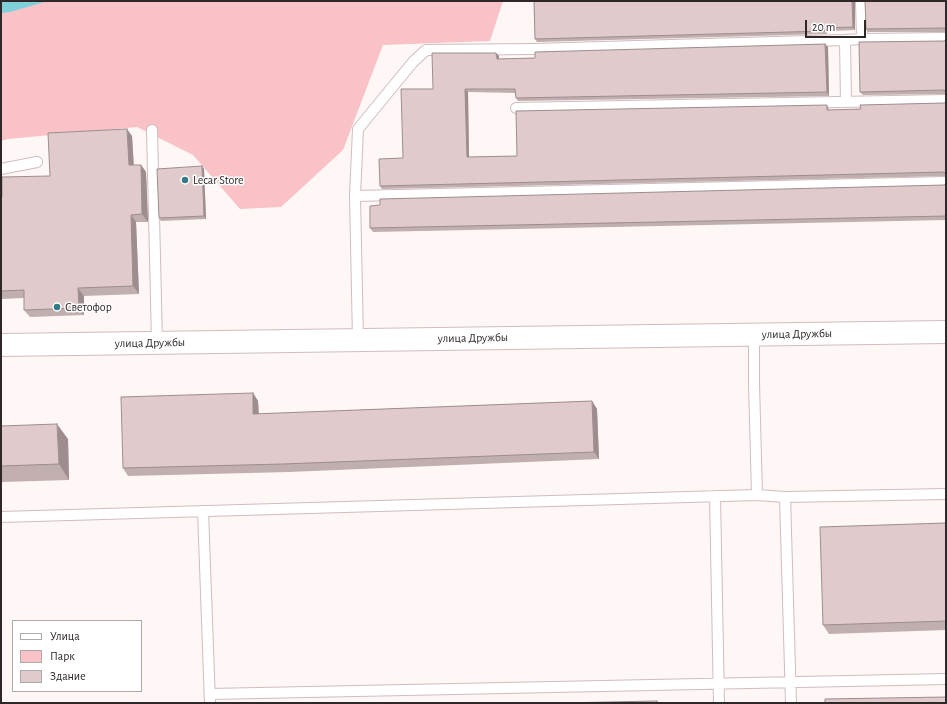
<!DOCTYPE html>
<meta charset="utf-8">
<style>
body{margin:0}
#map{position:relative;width:947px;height:704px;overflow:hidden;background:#fff6f6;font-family:"Alegreya Sans",sans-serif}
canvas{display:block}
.frame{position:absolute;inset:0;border:2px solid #2f2728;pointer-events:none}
.legend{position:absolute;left:12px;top:620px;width:130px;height:72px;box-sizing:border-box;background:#fff;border:1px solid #aca9a9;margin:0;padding:5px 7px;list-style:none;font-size:12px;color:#2f2728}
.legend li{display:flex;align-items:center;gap:8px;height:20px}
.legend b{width:20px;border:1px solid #aca9a9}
.scale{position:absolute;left:805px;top:20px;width:61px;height:18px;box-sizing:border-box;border:2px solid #2f2728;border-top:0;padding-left:5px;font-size:12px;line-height:14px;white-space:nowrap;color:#2f2728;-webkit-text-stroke:3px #fff;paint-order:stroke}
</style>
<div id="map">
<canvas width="947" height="704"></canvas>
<div class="frame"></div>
<ul class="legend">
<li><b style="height:5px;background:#fff"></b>Улица</li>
<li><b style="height:11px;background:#f8c2c6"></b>Парк</li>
<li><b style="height:11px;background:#e0cacc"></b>Здание</li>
</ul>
<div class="scale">20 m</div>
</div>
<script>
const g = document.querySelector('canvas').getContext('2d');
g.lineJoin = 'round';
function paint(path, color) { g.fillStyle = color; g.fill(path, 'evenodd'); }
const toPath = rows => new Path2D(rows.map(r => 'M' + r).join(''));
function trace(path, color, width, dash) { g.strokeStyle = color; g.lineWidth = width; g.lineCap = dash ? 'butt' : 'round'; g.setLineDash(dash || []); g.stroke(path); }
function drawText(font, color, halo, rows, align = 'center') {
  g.font = font + ' "Alegreya Sans",sans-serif'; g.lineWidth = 3; g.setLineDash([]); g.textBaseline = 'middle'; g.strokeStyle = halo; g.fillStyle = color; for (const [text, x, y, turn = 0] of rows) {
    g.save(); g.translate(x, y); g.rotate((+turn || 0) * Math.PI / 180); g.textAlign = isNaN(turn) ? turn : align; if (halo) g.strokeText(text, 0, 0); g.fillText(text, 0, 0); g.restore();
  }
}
paint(toPath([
 [1,1,503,1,490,41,383,45,343,150,281,207,240,209,193,155,137,127,8,139,1,141]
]), '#f8c2c6');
paint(toPath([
 [1,1,48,1,10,12,1,13]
]), '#80d0da');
const lane = toPath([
 [862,39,946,38],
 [846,102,845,40,862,39,861,1],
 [516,108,946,100],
 [152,130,157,342],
 [1,169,37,162],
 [355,196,358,129,413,62,426,50,533,49,845,40],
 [358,340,355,196,946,182],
 [757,495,785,497,791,703],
 [715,496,719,703],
 [785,497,946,494],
 [203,511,210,703],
 [1,517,757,495,754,383,754,334],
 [210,694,946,679]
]);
const secondary = toPath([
 [1,345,946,332]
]);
trace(lane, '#d1bcbe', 12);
trace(secondary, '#d1bcbe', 24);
trace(lane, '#fff', 10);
trace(secondary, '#fff', 22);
paint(toPath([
 [534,1,855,1,855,30,827,31,827,34,537,42,535,39],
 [946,1,946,32,868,32,866,29],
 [946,40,946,94,863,95,860,92],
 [825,44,828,47,829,96,518,101,516,98,515,93,468,92,469,157,517,156,827,105,829,109,829,110,861,109,944,103,946,102,946,176,382,189,380,186,403,158,433,89,496,53,499,56,499,59,535,58],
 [132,136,134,165,141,165,146,172,148,222,136,222,139,294,84,296,84,315,30,317,24,310,24,298,1,299,1,197,50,176],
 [202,166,204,169,206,219,161,221,159,218],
 [946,184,946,220,373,232,370,228,944,185],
 [253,393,258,401,259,414,592,401,597,409,599,459,289,472,128,476,123,468],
 [1,426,68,439,69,480,1,482],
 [946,523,946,630,829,634,823,625]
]), '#c1aeaf');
paint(toPath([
 [852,1,855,1,855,30,853,27],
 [825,28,827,31,827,34,825,31],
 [825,44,828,47,829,96,827,92],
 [496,53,499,56,499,62,497,59],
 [465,89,468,92,469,160,467,157],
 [127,129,132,136,134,173,129,165],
 [141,165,146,172,148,222,142,214],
 [202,166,204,169,206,219,204,216],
 [131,215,136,222,139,294,133,286],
 [78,288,84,296,84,315,79,308],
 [253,393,258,401,259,422,253,414],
 [592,401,597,409,599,459,594,452],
 [57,424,68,439,69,480,59,464]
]), '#9d8d8f');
const building = toPath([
 [534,1,852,1,853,27,825,28,825,31,535,39,534,1],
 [865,1,946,1,946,29,944,28,866,29,865,1],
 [946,40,946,92,944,90,860,92,859,42,944,41,946,40],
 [825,44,827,92,516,98,515,89,465,89,467,157,517,156,516,111,827,105,827,110,861,109,860,105,944,103,946,102,946,174,944,172,380,186,379,159,403,158,401,89,433,89,432,53,496,53,497,59,535,58,535,52,825,44],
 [127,129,129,165,141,165,142,214,131,215,133,286,78,288,79,308,24,310,24,290,1,291,1,197,2,197,2,177,50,176,48,133,127,129],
 [202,166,204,216,159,218,157,169,202,166],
 [946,184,946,216,370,228,370,206,380,205,380,199,944,185,946,184],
 [253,393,253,414,592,401,594,452,283,464,123,468,121,397,253,393],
 [57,424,59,464,1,466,1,426,57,424],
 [946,523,946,621,823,625,820,527,946,523],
 [946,697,946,703,825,703,825,699,946,697],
 [657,701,657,703,560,703,657,701]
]);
paint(building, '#e0cacc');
trace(building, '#9d8d8f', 1);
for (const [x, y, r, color] of [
 [185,180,4,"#337b84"],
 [57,307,4,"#337b84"]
]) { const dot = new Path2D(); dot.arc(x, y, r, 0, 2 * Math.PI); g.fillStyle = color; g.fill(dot); trace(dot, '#fff', 1.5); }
drawText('12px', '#2f2728', '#fff', [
 ["Lecar Store",193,180],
 ["Светофор",65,307]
], 'left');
drawText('12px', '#2f2728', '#fff', [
 ["улица Дружбы",797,334,-1],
 ["улица Дружбы",473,338,-1],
 ["улица Дружбы",150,343,-1]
]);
</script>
